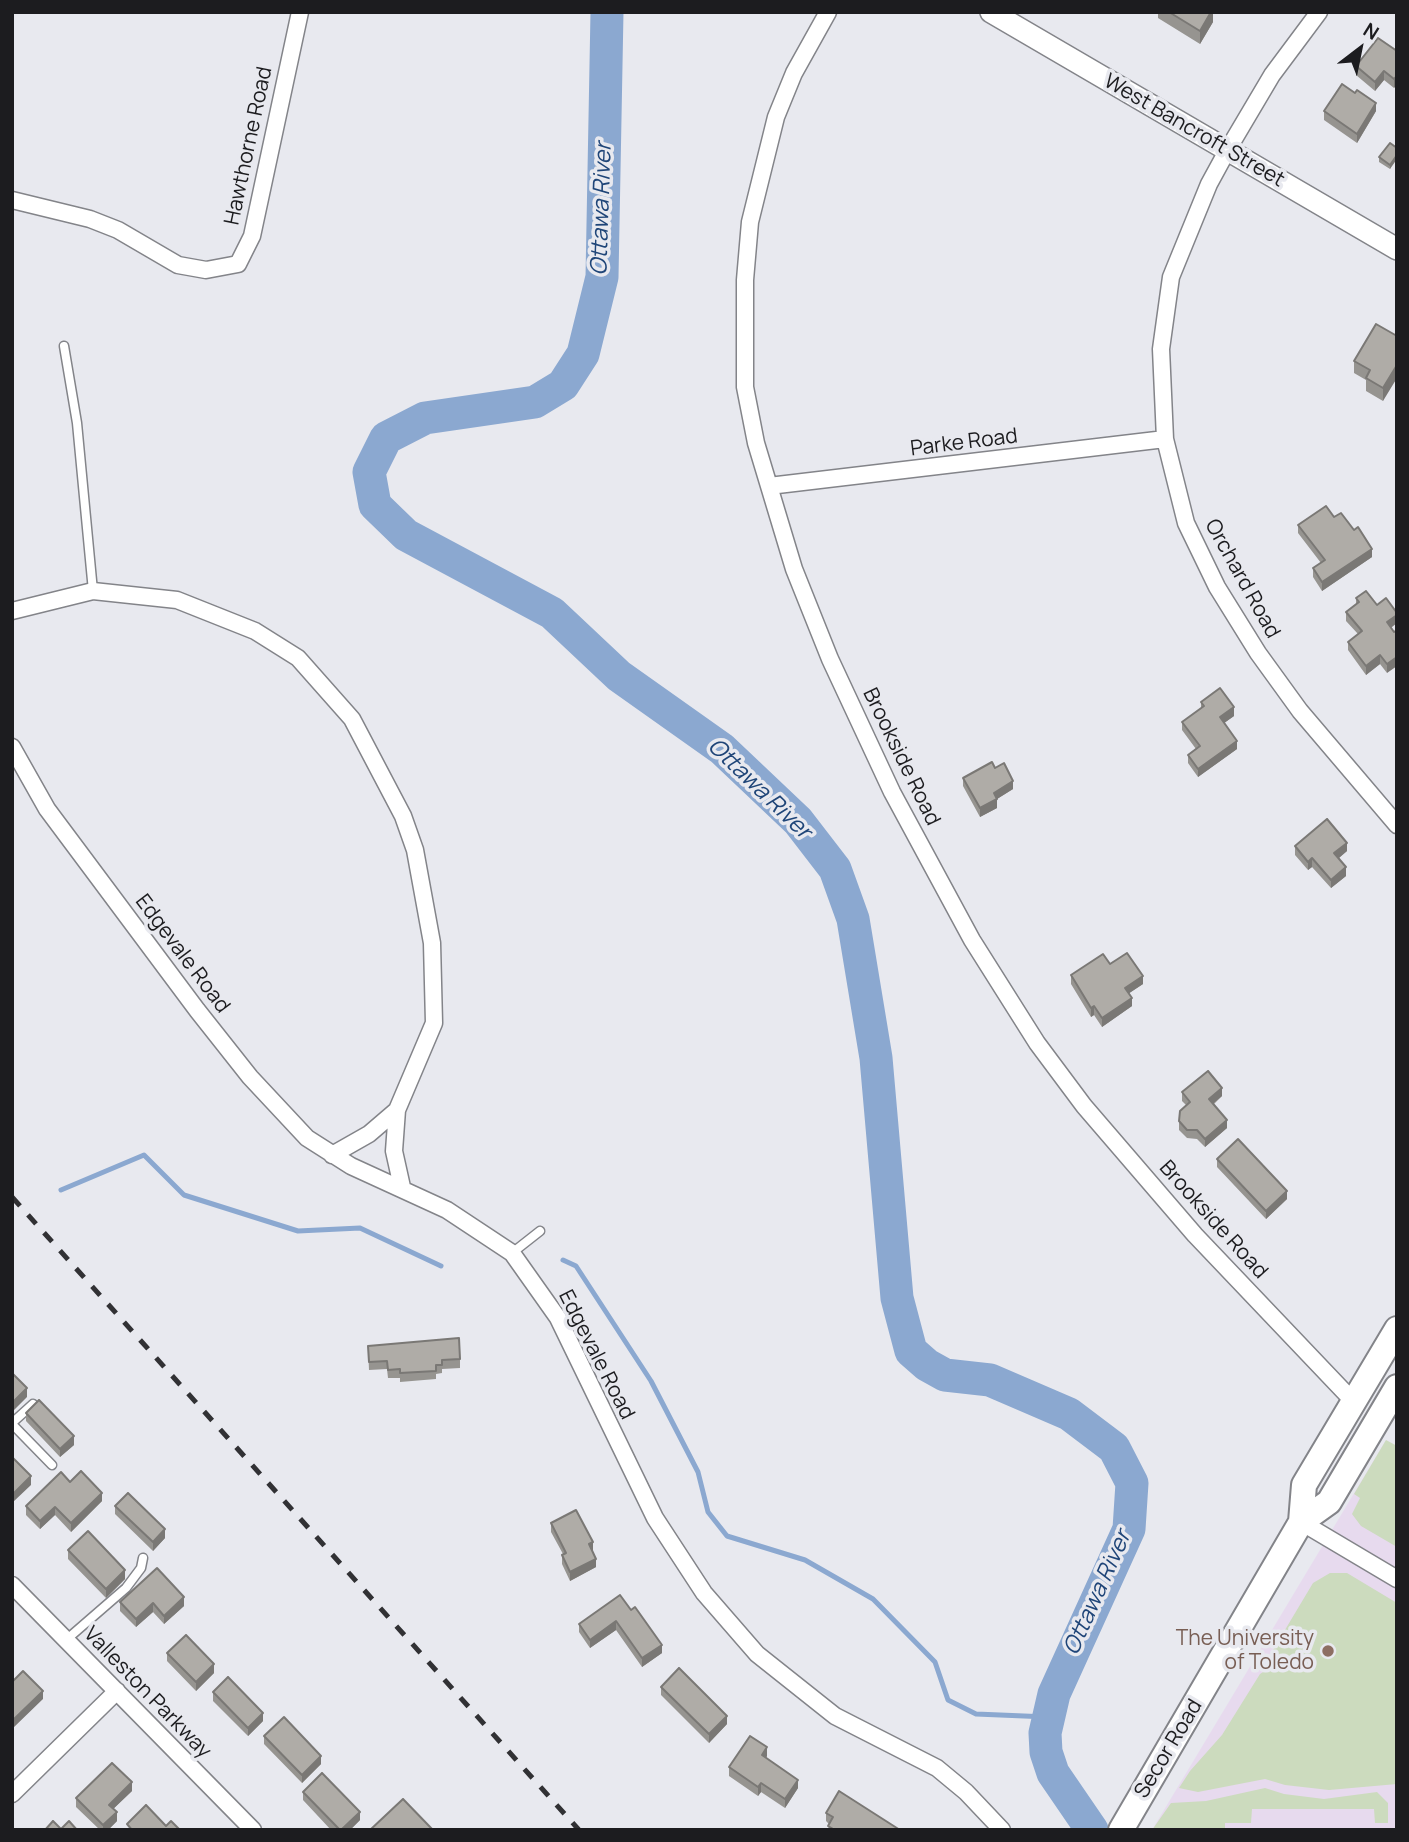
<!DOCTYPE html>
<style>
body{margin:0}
#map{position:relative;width:1409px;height:1842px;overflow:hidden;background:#e8e9ef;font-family:Manrope,sans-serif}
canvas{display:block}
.frame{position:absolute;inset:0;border:14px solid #1c1c1f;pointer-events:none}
.north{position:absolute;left:1325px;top:14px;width:70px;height:70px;-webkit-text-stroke:5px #e8e9ef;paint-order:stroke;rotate:32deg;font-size:19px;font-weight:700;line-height:28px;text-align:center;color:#1c1c1f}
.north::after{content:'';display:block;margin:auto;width:24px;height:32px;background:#1c1c1f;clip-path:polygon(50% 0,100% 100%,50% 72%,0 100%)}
</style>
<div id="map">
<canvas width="1409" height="1842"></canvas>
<div class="frame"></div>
<div class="north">N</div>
</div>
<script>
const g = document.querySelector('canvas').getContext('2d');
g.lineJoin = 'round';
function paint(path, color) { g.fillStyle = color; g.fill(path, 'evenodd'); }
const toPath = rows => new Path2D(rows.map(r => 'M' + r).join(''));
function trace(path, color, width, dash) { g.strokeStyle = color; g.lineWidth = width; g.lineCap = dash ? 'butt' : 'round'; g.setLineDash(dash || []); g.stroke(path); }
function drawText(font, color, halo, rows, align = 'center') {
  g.font = font + ' Manrope,sans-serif'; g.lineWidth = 7; g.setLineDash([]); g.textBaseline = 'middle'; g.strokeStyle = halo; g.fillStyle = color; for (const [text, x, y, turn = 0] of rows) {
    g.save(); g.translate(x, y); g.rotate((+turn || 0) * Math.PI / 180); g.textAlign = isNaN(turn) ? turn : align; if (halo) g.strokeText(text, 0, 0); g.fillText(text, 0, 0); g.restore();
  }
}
paint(toPath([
 [1386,1440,1397,1446,1397,1830,1152,1830]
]), '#e7daee');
paint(toPath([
 [1386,1440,1397,1446,1397,1547,1361,1526,1352,1514,1360,1498,1354,1494],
 [1330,1573,1347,1573,1397,1603,1397,1784,1329,1790,1285,1785,1265,1779,1198,1792,1179,1788,1190,1771,1222,1735,1260,1674,1271,1667,1273,1650,1313,1583],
 [1265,1788,1284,1794,1324,1799,1377,1792,1388,1803,1388,1823,1375,1823,1374,1809,1252,1809,1251,1823,1225,1823,1225,1830,1152,1830,1171,1803,1206,1801]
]), '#ccdbbe');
trace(toPath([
 [61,1190,144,1155,184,1195,298,1231,360,1228,441,1266],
 [563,1260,576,1266,651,1381,698,1472,708,1512,727,1536,805,1560,873,1599,935,1662,948,1700,976,1714,1048,1717]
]), '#8ba8d0', 5);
trace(toPath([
 [607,12,602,277,583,354,563,385,535,402,425,418,386,438,369,472,375,505,406,535,552,613,619,676,722,749,798,821,835,869,853,919,876,1058,897,1298,911,1351,927,1365,945,1375,990,1380,1069,1414,1114,1448,1132,1483,1129,1529,1054,1694,1045,1733,1046,1752,1053,1773,1092,1830]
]), '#8ba8d0', 33);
const service = toPath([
 [64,346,77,423,93,591],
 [512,1253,540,1231],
 [12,1423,33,1404],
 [12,1424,52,1465],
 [66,1640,126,1588,141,1568,143,1558]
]);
const minor = toPath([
 [828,12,794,73,776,117,750,222,745,280,745,387,756,443,794,569,830,659,892,792,972,940,1037,1043,1084,1106,1195,1235,1353,1401],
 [1319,12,1272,75,1227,151,1209,184,1171,277,1161,349,1165,439,1186,523,1217,587,1258,653,1300,711,1397,825],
 [12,200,90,219,118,230,178,265,206,270,238,264,252,236,300,12],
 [769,486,1165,439],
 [12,611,93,591,177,600,255,631,298,658,352,719,403,816,415,850,432,943,434,1023,397,1110,394,1151,402,1187],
 [12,747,47,809,197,1010,250,1077,307,1138,351,1166,447,1210,512,1253,558,1318,655,1518,704,1593,757,1654,835,1716,937,1768,966,1792,1002,1830],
 [332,1155,369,1134,397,1110],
 [1301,1522,1397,1579],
 [12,1585,253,1830],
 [12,1794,117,1691]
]);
const secondary = toPath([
 [991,12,1397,249]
]);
const primary = toPath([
 [1301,1522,1304,1485,1397,1329],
 [1121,1830,1301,1522,1329,1502,1397,1387]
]);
trace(service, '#838489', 11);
trace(minor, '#838489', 19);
trace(secondary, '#838489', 24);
trace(primary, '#838489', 28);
trace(service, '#fff', 8);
trace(minor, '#fff', 16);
trace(secondary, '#fff', 21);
trace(primary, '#fff', 24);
trace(toPath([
 [12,1197,579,1830]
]), '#313134', 5, [12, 12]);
paint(toPath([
 [1158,12,1213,12,1213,22,1200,44,1158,18],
 [1397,51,1397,84,1394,88,1384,80,1375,91,1356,75,1356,66],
 [1324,111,1376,111,1357,143,1324,120],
 [1397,148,1390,169,1379,162,1379,157],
 [1397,336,1383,401,1366,391,1366,380,1354,373,1354,361],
 [1334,517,1372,557,1322,591,1313,577,1313,568,1321,563,1298,533,1298,525],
 [1356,598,1391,628,1387,673,1380,664,1366,675,1348,650,1348,642,1358,634,1346,621,1346,612,1356,605],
 [1201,702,1234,716,1224,723,1237,749,1198,777,1188,763,1188,755,1196,749,1182,730,1182,722,1201,708],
 [995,768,1013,789,997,799,997,808,980,817,963,786,963,778],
 [1295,846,1347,851,1339,858,1346,876,1331,888,1312,867,1308,870,1295,855],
 [1110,964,1143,984,1129,993,1132,1006,1102,1027,1094,1015,1091,1017,1071,984,1071,975],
 [1182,1092,1222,1096,1214,1104,1227,1128,1205,1147,1197,1139,1187,1138,1179,1130,1179,1121,1186,1105,1182,1101],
 [1217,1159,1287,1199,1266,1219,1217,1167],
 [368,1346,460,1359,460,1368,442,1369,442,1373,436,1374,436,1379,400,1382,400,1378,388,1378,387,1369,369,1370],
 [26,1413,74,1445,60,1457,26,1421],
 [70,1482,102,1501,71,1532,55,1515,40,1529,26,1515,26,1506],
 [115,1506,165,1538,153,1551,115,1514],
 [551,1523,593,1551,592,1551,596,1567,570,1581,562,1564,562,1555,563,1554,551,1532],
 [68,1550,125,1579,106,1598,68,1559],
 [620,1595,662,1653,642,1667,616,1630,590,1648,579,1632,579,1624],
 [120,1602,184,1606,164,1624,153,1612,136,1627,120,1611],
 [167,1653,214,1673,196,1691,167,1661],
 [661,1687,727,1724,709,1743,661,1695],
 [213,1692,263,1721,248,1736,213,1701],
 [264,1736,321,1764,302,1783,264,1744],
 [767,1756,766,1758,798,1788,785,1808,761,1792,758,1796,729,1776,729,1767],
 [132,1791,113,1809,117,1821,108,1830,100,1830,76,1807,76,1798],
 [303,1792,360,1820,350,1830,331,1830,303,1800],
 [826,1813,900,1830,828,1830,829,1824,826,1821]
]), '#969490');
paint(toPath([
 [1211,12,1213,12,1213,22,1200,44,1200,31],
 [1384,71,1384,80,1375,91,1375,82],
 [1397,76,1397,84,1394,88,1394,79],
 [1376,103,1376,111,1357,143,1357,134],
 [1397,155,1397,159,1390,169,1390,165],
 [1397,365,1397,378,1383,401,1383,388],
 [1372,549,1372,557,1322,591,1322,582],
 [1397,615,1397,623,1387,631,1387,622],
 [1380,655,1380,664,1366,675,1366,666],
 [1397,657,1397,666,1387,673,1387,664],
 [1234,707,1234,716,1220,726,1220,717],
 [1237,741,1237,749,1198,777,1198,769],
 [1013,781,1013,789,997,799,997,808,980,817,980,808,994,793],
 [1347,843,1347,851,1334,862,1334,853],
 [1312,858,1312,867,1308,870,1308,862],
 [1346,867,1346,876,1331,888,1331,880],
 [1143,976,1143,984,1125,996,1125,988],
 [1132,998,1132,1006,1102,1027,1102,1018],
 [1094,1006,1094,1015,1091,1017,1091,1008],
 [1222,1088,1222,1096,1209,1107,1209,1099],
 [1227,1120,1227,1128,1205,1147,1205,1139],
 [1287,1191,1287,1199,1266,1219,1266,1211],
 [27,1388,27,1397,14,1410,14,1401],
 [74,1436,74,1445,60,1457,60,1449],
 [31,1476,31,1485,12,1503,12,1495],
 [102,1493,102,1501,71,1532,71,1523],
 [55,1507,55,1515,40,1529,40,1521],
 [165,1529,165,1538,153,1551,153,1542],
 [593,1542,593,1551,589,1553,589,1544],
 [596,1559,596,1567,570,1581,570,1572],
 [125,1570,125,1579,106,1598,106,1589],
 [184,1597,184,1606,164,1624,164,1616],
 [153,1603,153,1612,136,1627,136,1619],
 [616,1621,616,1630,590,1648,590,1640],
 [662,1645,662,1653,642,1667,642,1658],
 [214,1664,214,1673,196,1691,196,1682],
 [43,1691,43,1699,12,1729,12,1721],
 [263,1713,263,1721,248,1736,248,1728],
 [727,1716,727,1724,709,1743,709,1734],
 [767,1747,767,1756,762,1764,762,1755],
 [321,1756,321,1764,302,1783,302,1775],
 [798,1780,798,1788,785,1808,785,1799],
 [132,1782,132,1791,109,1813,109,1805],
 [761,1783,761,1792,758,1796,758,1787],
 [117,1812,117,1821,108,1830,103,1830,103,1825],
 [360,1812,360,1820,350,1830,341,1830]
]), '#7a7875');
const building = toPath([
 [1169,12,1211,12,1200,31,1169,12],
 [1378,38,1397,51,1397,76,1394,79,1384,71,1375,82,1356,66,1378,38],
 [1342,84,1355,93,1357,90,1376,103,1357,134,1324,111,1342,84],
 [1390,143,1397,148,1397,155,1390,165,1379,157,1390,143],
 [1376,324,1397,336,1397,365,1383,388,1366,378,1370,370,1354,361,1376,324],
 [1326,506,1334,517,1341,513,1354,530,1358,527,1372,549,1322,582,1313,568,1325,560,1298,525,1326,506],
 [1366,591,1377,605,1386,598,1397,613,1397,615,1387,622,1394,632,1397,630,1397,657,1387,664,1380,655,1366,666,1348,642,1362,631,1346,612,1359,602,1356,598,1366,591],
 [1220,688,1234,707,1220,717,1237,741,1198,769,1188,755,1200,746,1182,722,1204,706,1201,702,1220,688],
 [992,762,995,768,1004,763,1013,781,994,793,997,799,980,808,963,778,992,762],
 [1327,819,1347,843,1334,853,1346,867,1331,880,1312,858,1308,862,1295,846,1327,819],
 [1127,953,1143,976,1125,988,1132,998,1102,1018,1094,1006,1091,1008,1071,975,1103,954,1110,964,1127,953],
 [1208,1071,1222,1088,1209,1099,1227,1120,1205,1139,1197,1130,1187,1130,1179,1121,1180,1111,1190,1102,1182,1092,1208,1071],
 [1238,1139,1287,1191,1266,1211,1217,1159,1238,1139],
 [459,1338,460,1359,442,1360,442,1365,436,1365,436,1371,400,1373,400,1369,388,1370,387,1361,369,1362,368,1346,459,1338],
 [12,1373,27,1388,14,1401,12,1400,12,1373],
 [39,1400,74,1436,60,1449,26,1413,39,1400],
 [12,1457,31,1476,12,1495,12,1457],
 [81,1471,102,1493,71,1523,55,1507,40,1521,26,1506,61,1472,70,1482,81,1471],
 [128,1493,165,1529,153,1542,115,1506,128,1493],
 [576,1510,593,1542,589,1544,596,1559,570,1572,562,1555,566,1553,551,1523,576,1510],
 [88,1531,125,1570,106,1589,68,1550,88,1531],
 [157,1568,184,1597,164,1616,153,1603,136,1619,120,1602,157,1568],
 [620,1595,631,1610,635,1607,662,1645,642,1658,616,1621,590,1640,579,1624,620,1595],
 [186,1635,214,1664,196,1682,167,1653,186,1635],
 [679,1668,727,1716,709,1734,661,1687,679,1668],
 [23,1671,43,1691,12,1721,12,1682,23,1671],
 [228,1677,263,1713,248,1728,213,1692,228,1677],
 [284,1717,321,1756,302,1775,264,1736,284,1717],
 [750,1736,767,1747,762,1755,798,1780,785,1799,761,1783,758,1787,729,1767,750,1736],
 [112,1763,132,1782,109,1805,117,1812,103,1825,76,1798,112,1763],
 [322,1773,360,1812,341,1830,340,1830,303,1792,322,1773],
 [839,1791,900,1830,835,1830,828,1826,833,1817,826,1813,839,1791],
 [403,1799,432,1829,430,1830,370,1830,403,1799],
 [146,1805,166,1826,171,1821,180,1830,132,1830,127,1824,146,1805],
 [53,1821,61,1829,69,1821,77,1830,45,1830,53,1821]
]);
paint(building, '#afaca7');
trace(building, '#7a7875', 2);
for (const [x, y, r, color] of [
 [1328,1651,7,"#8d6e63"]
]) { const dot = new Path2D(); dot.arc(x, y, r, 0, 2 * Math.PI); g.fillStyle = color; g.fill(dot); trace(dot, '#e8e9ef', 2.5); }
drawText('21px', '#1c1c1f', '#e8e9ef', [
 ["West Bancroft Street",1194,131,30],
 ["Hawthorne Road",249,146,-78],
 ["Parke Road",964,443,-7],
 ["Orchard Road",1242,579,61],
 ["Brookside Road",901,757,64],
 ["Edgevale Road",182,954,53],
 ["Brookside Road",1213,1220,48],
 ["Edgevale Road",596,1355,63],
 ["Valleston Parkway",147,1693,46],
 ["Secor Road",1169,1749,-59]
]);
drawText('21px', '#785e54', '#e8e9ef', [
 ["The University",1314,1639],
 ["of Toledo",1314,1663]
], 'right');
drawText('italic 23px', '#1f4578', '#e8e9ef', [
 ["Ottawa River",602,209,-88],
 ["Ottawa River",759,789,44],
 ["Ottawa River",1098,1593,-66]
]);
</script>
